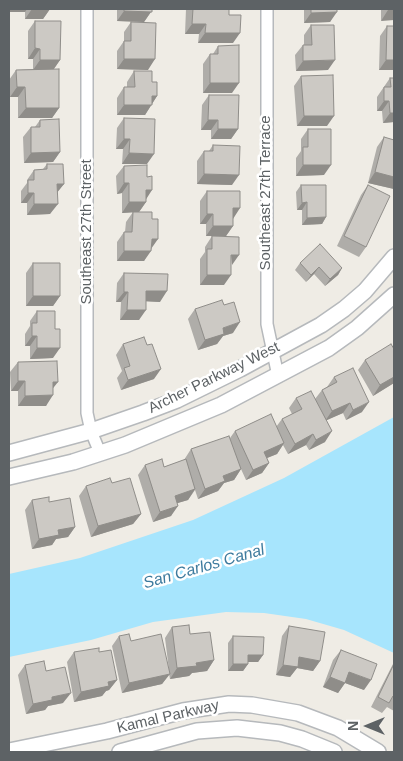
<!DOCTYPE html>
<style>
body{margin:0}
#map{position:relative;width:403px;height:761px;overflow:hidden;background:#efece5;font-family:Helvetica,sans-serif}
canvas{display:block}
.frame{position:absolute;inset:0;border:10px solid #5d6265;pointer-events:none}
.north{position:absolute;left:343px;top:701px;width:50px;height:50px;-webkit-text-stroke:4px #fff;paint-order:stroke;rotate:270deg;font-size:14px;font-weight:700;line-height:20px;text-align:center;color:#5d6265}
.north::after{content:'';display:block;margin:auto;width:18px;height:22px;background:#5d6265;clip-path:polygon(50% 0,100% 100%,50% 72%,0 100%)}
</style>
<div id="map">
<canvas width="403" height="761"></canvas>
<div class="frame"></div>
<div class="north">N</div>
</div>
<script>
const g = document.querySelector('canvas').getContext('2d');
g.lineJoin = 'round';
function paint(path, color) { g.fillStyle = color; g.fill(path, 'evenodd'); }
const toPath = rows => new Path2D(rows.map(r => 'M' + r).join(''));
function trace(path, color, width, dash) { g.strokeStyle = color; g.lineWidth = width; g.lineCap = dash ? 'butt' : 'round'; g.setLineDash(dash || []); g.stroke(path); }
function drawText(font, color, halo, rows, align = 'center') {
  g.font = font + ' Helvetica,sans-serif'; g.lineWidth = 5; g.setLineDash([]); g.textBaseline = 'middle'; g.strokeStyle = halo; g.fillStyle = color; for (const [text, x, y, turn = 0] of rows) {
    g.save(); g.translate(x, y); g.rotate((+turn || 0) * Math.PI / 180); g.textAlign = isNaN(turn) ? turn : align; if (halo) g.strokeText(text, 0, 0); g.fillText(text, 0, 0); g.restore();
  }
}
paint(toPath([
 [394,417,394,653,344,630,306,619,264,613,226,612,153,622,91,640,9,657,9,574,80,558,193,520,284,478]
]), '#a7e5fd');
const minor = toPath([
 [87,9,87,413,91,431,100,453],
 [267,9,267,324,278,376]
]);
const tertiary = toPath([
 [9,453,91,431,143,413,177,400,240,369,321,325,344,309,365,291,394,257],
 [9,477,73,462,125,445,221,405,329,348,357,328,394,295],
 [9,751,107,731,183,711,229,704,252,705,298,713,338,728,378,752],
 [120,752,197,731,237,728,280,733,302,739,334,752]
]);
trace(minor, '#b6b9bc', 14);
trace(tertiary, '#b6b9bc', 18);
trace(minor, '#fff', 11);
trace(tertiary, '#fff', 15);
paint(toPath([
 [9,9,50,9,43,19,25,19,25,12],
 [117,9,153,9,144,22,117,21],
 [186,9,193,9,229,15,233,43,198,43,199,34,185,34],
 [304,9,337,9,330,22,304,23],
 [381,9,394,9,381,21],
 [35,21,60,60,54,69,59,108,52,118,18,118,18,97,10,97,9,80,16,70,33,69,33,59,28,59,28,31],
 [131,22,148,70,117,69,117,51,124,41,124,32],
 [311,25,328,70,296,71,295,55,303,45,304,45,304,35],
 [387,26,394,26,394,70,379,70,380,36],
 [218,46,232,93,203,93,203,64,210,54,213,54],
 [134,71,152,82,157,96,145,115,117,115,117,98,124,87,127,87,127,82],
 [301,76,327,126,297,126,294,86],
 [390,78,394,78,394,122,383,123,382,111,377,111,377,97],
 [209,95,238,129,231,139,211,139,211,130,201,130,202,105],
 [124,118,147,164,122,164,123,149,116,149,117,128],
 [40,120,60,152,53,162,24,163,23,137,31,127,35,127],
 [308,129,324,175,296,176,296,158,301,151,301,139],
 [384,137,394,189,368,183,377,147],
 [213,145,232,185,197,184,197,161,204,151,209,151],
 [47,164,64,184,57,192,50,214,27,215,27,203,21,203,21,191,27,183,27,180,34,170,43,169],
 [124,166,146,199,146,202,139,212,151,248,144,261,117,261,117,242,124,232,125,232,126,222,133,212,122,213,122,193,117,194,116,176],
 [301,185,326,217,322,224,302,225,302,210,297,210,296,192],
 [368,185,366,247,359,257,337,246,361,195],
 [207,191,233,219,233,226,226,236,206,236,206,224,200,224,200,201],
 [212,236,224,285,200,285,200,259,205,252,205,247],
 [33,263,60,296,53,306,26,306,26,273],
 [300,263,342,268,338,275,325,286,314,274,306,282,295,270],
 [124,273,160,302,146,301,139,320,120,320,121,302,116,302,117,283],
 [195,309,233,333,223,336,217,344,198,350,188,319],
 [37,311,53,358,30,359,30,346,25,346,25,334,30,326,30,321],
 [123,344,154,379,121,390,117,378,122,371,116,355],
 [394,349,394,383,373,396,358,370,365,360],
 [18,362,53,388,46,406,18,406,18,391,11,391,10,372],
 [334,377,362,412,346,420,343,413,326,420,325,442,309,450,306,445,288,454,283,445,277,454,267,458,269,463,262,473,246,480,241,469,234,480,224,483,218,491,198,499,195,490,188,500,177,503,171,516,153,522,138,475,145,465,164,467,184,460,191,449,230,438,235,431,276,427,282,419,292,414,289,408,296,398,315,399,322,390,327,387],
 [86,486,141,514,133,524,91,537,79,496],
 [32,500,49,502,75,527,68,537,56,539,52,545,32,549,25,510],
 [289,626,320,661,313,671,297,668,290,677,276,675,282,636],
 [172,627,190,634,214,660,207,671,192,673,189,676,170,679,169,674,162,684,122,693,112,646,119,636,131,641,169,670,165,638],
 [233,636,263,655,258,662,248,662,248,664,243,671,228,671,228,643],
 [341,650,364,690,345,683,338,693,323,687,333,660],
 [74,652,99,652,117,680,109,690,106,691,102,696,74,702,67,662],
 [394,662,394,711,387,707,382,713,371,707],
 [25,665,46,671,63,703,48,706,45,710,26,714,18,675]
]), '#afada9');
paint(toPath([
 [9,9,27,9,25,12,9,12],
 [32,9,50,9,43,19,25,19],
 [147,9,153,9,144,22,117,21,124,11],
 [388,10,394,10,394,20,381,21],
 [337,12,330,22,304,23,311,13],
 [192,24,206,24,199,34,185,34],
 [205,33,240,33,233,43,198,43],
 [35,48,40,49,33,59,28,59],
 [124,59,155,59,148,70,117,69],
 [40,60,60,60,53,70,33,70],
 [335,60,328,70,296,71,303,61],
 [386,60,394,60,394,70,379,70],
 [210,83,239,83,232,93,203,93],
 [17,87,25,87,18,97,10,97],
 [152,96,157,96,145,115,117,115,124,105],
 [384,101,389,101,382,111,377,111],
 [26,108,59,108,52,118,18,118],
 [390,113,394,113,394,122,383,123],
 [304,116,334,116,327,126,297,126],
 [208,120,218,120,211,130,201,130],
 [218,129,238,129,231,139,211,139],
 [124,139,130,139,123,149,116,149],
 [60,152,53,162,24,163,31,153],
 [129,153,154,154,147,164,122,164],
 [303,165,331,165,324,175,296,176],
 [375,172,394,177,394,189,368,183],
 [204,174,239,175,232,185,197,184],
 [124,183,129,183,122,193,117,194],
 [57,184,64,184,56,194],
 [146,190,152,190,145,201],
 [28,193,34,193,27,203,21,203],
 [129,202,146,202,139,212,122,213],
 [307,202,302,210,297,210,302,203],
 [34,204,58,204,50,214,27,215],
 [233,208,240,208,233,219],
 [207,214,213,214,206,224,200,224],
 [326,217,322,224,302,225,307,218],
 [213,226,233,226,226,236,206,236],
 [152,239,158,239,151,249],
 [124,251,151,251,144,261,117,261],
 [231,255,239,255,232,265],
 [319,267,314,274,306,282,311,275],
 [342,268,338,275,325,286,330,279],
 [207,275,231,275,224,285,200,285],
 [146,291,167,291,160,302,139,301],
 [124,292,128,292,121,302,116,302],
 [33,296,60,296,53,306,26,306],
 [127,310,146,310,139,320,120,320],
 [240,322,233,333,223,336,217,344,198,350,205,340,223,328],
 [32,336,37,336,30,346,25,346],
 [37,348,60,348,53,358,30,359],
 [161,369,154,379,121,390,128,380],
 [394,377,394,383,373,396,380,385],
 [18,381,25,381,18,391,11,391],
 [53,382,58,382,50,392],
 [53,395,46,406,18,406,25,396],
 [369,402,362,412,346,420,353,410],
 [350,403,343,413,325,421,332,411],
 [332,431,325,442,309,450,316,440],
 [313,434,306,445,288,454,295,444],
 [284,443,277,454,257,462,264,452],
 [269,463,262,473,246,480,253,470],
 [241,469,234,480,224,483,218,491,198,499,205,489,223,476],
 [195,489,188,500,168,506,175,496],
 [178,506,171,516,153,522,160,512],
 [141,514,133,524,91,537,98,526],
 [75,527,68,537,56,539,52,545,32,549,39,539,58,530],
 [248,655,263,655,258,662,243,662],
 [299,657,320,661,313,671,297,668,290,677,276,675,283,665],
 [214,660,207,671,192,673,189,676,170,679,177,668,196,663],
 [233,664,248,664,243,671,228,671],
 [349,672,371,680,364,690,345,683,338,693,323,687,330,677],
 [170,674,162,684,122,693,129,683],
 [117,680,109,690,106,691,102,696,74,702,81,692,108,682],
 [71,693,63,703,48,706,45,710,26,714,33,704,52,697]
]), '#8f8d89');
const building = toPath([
 [124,9,152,9,152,12,124,11,124,9],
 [193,9,229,9,229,15,241,15,240,33,205,33,206,24,192,24,193,9],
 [311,9,337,9,337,12,311,13,311,9],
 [388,9,394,9,394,10,388,10,388,9],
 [35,21,61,21,60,60,40,60,40,49,35,48,35,21],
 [131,22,156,23,155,59,124,59,124,41,131,41,131,22],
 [311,25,334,25,335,60,303,61,303,45,312,45,311,25],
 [387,26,394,26,394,60,386,60,387,26],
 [239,45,239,83,210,83,210,54,218,54,218,46,239,45],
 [59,69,59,108,26,108,25,87,17,87,16,70,59,69],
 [134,71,152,71,152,82,157,82,157,96,152,96,152,105,124,105,124,87,135,87,134,71],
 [333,75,334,116,304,116,301,76,333,75],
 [390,78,394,78,394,113,390,113,389,101,384,101,384,87,391,87,390,78],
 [209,95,239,95,238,129,218,129,218,120,208,120,209,95],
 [124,118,155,119,154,154,129,153,130,139,124,139,124,118],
 [59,119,60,152,31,153,31,127,40,127,40,120,59,119],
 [308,129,331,129,331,165,303,165,303,147,308,147,308,129],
 [384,137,394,140,394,177,375,172,384,137],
 [213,145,240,146,239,175,204,174,204,151,213,151,213,145],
 [47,164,63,164,64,184,57,184,58,204,34,204,34,193,28,193,28,180,34,180,34,170,47,169,47,164],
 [147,165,147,177,152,176,152,190,146,190,146,202,129,202,129,183,124,183,124,166,147,165],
 [301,185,326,185,326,217,307,218,307,202,302,203,301,185],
 [368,185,390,196,366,247,344,236,368,185],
 [207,191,240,191,240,208,233,208,233,226,213,226,213,214,207,214,207,191],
 [133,212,152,212,152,219,158,219,158,239,152,239,151,251,124,251,124,232,132,232,133,212],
 [212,236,239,237,239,255,231,255,231,275,207,275,207,249,212,249,212,236],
 [320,244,342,268,330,279,319,267,311,275,300,263,320,244],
 [33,263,60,263,60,296,33,296,33,263],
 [124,273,168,274,167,291,146,291,146,310,127,310,128,292,124,292,124,273],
 [222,300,224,305,234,302,240,322,223,328,224,334,205,340,195,309,222,300],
 [37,311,55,311,55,329,60,329,60,348,37,348,37,336,32,336,32,323,37,323,37,311],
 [144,337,147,345,152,344,161,369,128,380,124,368,130,366,123,344,144,337],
 [391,344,394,349,394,377,380,385,365,360,391,344],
 [57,361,58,382,53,382,53,395,25,396,25,381,18,381,18,362,57,361],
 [353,368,369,402,353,410,350,403,332,411,322,390,337,382,334,377,353,368],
 [311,391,332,431,316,440,313,434,295,444,282,419,302,409,296,398,311,391],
 [271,414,284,443,264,452,269,463,253,470,235,431,271,414],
 [229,436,241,469,223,476,225,481,205,489,191,449,229,436],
 [162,459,164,467,186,459,195,489,175,496,178,506,160,512,145,465,162,459],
 [110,478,112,483,130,478,141,514,98,526,86,486,110,478],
 [49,497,49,502,70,498,75,527,58,530,59,535,39,539,32,500,49,497],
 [189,625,190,634,210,632,214,660,196,663,197,666,177,668,172,627,189,625],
 [289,626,325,632,320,661,299,657,298,667,283,665,289,626],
 [129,634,131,641,161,634,170,674,129,683,119,636,129,634],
 [233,636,264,637,263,655,248,655,248,664,233,664,233,636],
 [99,648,99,652,111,650,117,680,108,682,109,686,81,692,74,652,99,648],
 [341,650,377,664,371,680,349,672,345,683,330,677,341,650],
 [44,661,46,671,65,667,71,693,52,697,52,700,33,704,25,665,44,661],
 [394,664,394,697,393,696,389,703,378,697,394,664]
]);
paint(building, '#ccc9c4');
trace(building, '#8f8d89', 1);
drawText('15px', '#5d6265', '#fff', [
 ["Southeast 27th Terrace",266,193,-90],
 ["Southeast 27th Street",87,232,-90],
 ["Archer Parkway West",214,378,-26],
 ["Kamal Parkway",168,717,-13]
]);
drawText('italic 16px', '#3e7b9e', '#fff', [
 ["San Carlos Canal",204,567,-16]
]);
</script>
